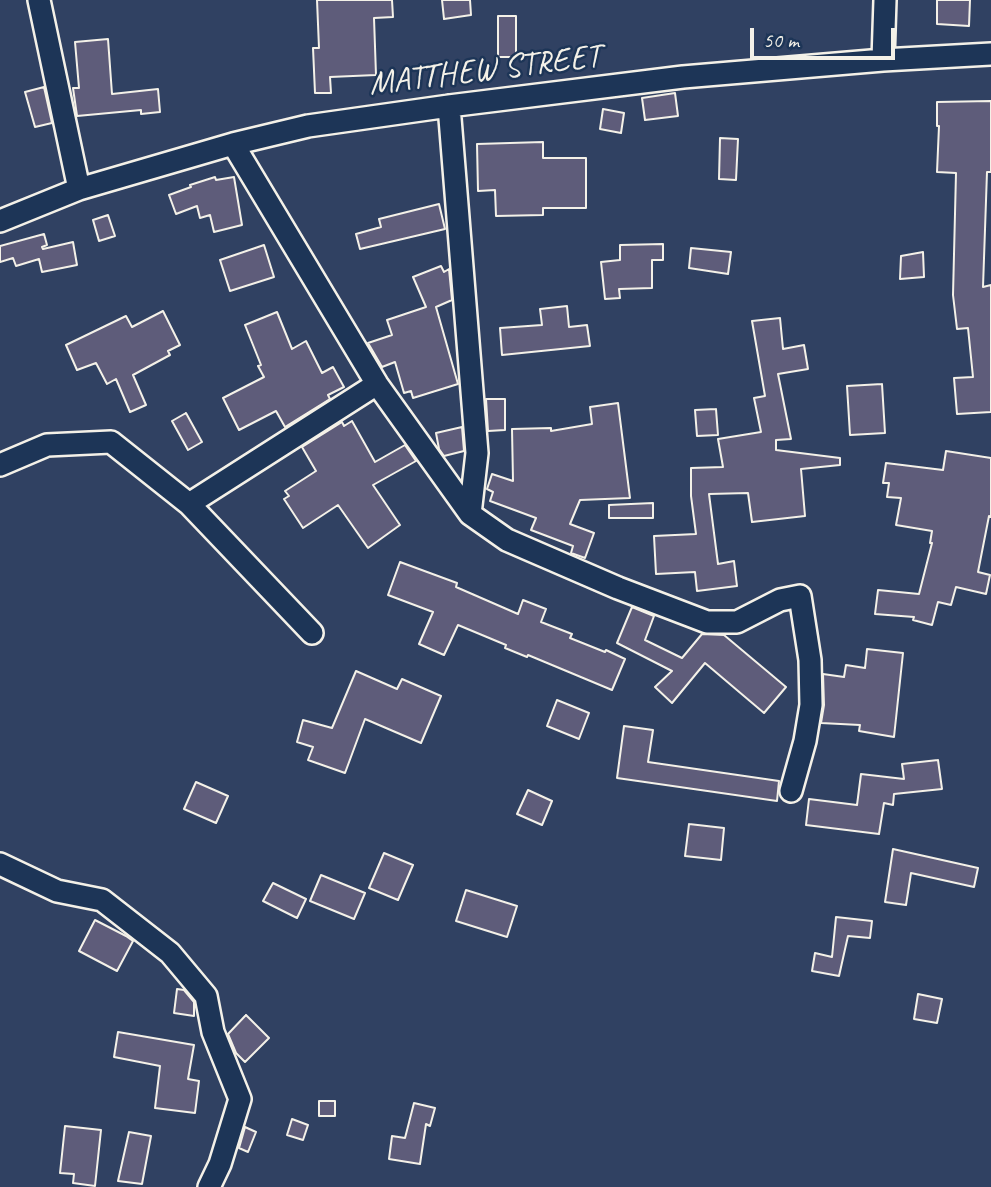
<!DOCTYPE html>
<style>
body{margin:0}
#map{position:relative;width:991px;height:1187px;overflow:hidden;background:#304162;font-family:Caveat,sans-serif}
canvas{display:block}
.scale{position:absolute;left:750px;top:28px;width:145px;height:32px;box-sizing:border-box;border:4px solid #f4f1e8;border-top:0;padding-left:9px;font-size:21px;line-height:24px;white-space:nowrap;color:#f4f1e8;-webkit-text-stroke:5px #1d3557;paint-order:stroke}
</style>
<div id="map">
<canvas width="991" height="1187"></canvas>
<div class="scale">50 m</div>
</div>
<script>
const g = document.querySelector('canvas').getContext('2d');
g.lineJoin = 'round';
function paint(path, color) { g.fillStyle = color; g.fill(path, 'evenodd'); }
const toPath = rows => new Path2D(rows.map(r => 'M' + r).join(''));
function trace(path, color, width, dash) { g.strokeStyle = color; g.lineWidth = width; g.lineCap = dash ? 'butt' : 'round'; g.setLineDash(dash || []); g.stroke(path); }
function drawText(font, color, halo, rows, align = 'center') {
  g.font = font + ' Caveat,sans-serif'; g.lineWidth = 5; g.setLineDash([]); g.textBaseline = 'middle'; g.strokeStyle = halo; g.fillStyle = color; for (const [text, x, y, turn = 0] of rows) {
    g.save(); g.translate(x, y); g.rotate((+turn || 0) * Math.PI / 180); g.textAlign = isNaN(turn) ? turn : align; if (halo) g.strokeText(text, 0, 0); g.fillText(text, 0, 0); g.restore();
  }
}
const building = toPath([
 [317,0,392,0,393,17,374,18,376,75,330,77,331,93,315,93,313,48,319,48,317,0],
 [442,0,470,0,471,15,444,19,442,0],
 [937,0,970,0,969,26,937,24,937,0],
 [498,16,516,16,516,57,498,57,498,16],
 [108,39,112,94,158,89,160,112,141,114,141,110,77,116,73,88,79,88,75,42,108,39],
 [44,87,52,123,35,127,25,92,44,87],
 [675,93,678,116,645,120,642,98,675,93],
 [991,101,991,172,987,172,983,287,991,285,991,412,957,414,954,378,973,377,968,328,957,329,953,295,956,173,937,172,939,126,937,126,937,102,991,101],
 [603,109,624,113,621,133,600,129,603,109],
 [720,138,738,139,736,180,719,179,720,138],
 [543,142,543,158,586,158,586,208,543,208,543,215,496,216,495,190,478,191,477,144,543,142],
 [215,177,216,180,234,177,242,225,214,232,210,215,200,218,197,206,176,214,169,195,191,187,190,185,215,177],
 [439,204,445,229,360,249,356,234,381,227,379,219,439,204],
 [108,215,115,236,99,241,93,220,108,215],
 [44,234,47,245,42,247,43,249,73,242,77,265,42,272,39,259,16,266,13,258,0,262,0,246,44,234],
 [663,244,663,260,652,260,652,288,619,289,620,298,605,299,601,262,620,260,620,245,663,244],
 [264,245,274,277,230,291,220,260,264,245],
 [691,248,731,252,728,274,689,268,691,248],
 [923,252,924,277,900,279,901,256,923,252],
 [441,266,444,272,449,269,452,300,436,307,458,384,413,398,411,391,404,393,395,362,382,367,368,343,392,335,387,320,426,307,413,277,441,266],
 [567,306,569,327,587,325,590,346,502,355,500,328,542,325,540,309,567,306],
 [163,311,180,345,168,351,170,355,133,375,146,405,130,412,116,379,107,384,96,363,77,370,66,345,126,316,132,327,163,311],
 [277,312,292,349,306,341,322,373,333,367,344,387,328,395,330,399,285,427,276,411,239,430,223,398,264,377,258,366,261,365,245,325,277,312],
 [780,318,783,349,804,345,808,369,778,374,791,439,776,440,776,450,840,458,840,465,801,469,805,516,752,522,748,493,709,494,718,564,734,561,737,586,697,591,695,572,656,574,654,536,696,534,691,496,691,468,723,467,718,439,761,432,754,398,765,396,752,321,780,318],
 [882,384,885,433,850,435,847,386,882,384],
 [486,399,505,399,505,430,488,431,486,399],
 [618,403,630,498,580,500,570,524,594,533,585,558,571,553,573,546,531,530,536,518,490,501,493,492,487,489,492,474,513,481,512,429,551,428,551,431,592,424,590,407,618,403],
 [716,409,718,435,697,436,695,410,716,409],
 [186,413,202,442,188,450,172,421,186,413],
 [352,421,375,462,405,445,416,461,373,485,400,525,368,548,338,505,303,528,284,499,289,496,285,491,316,471,302,447,342,422,344,426,352,421],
 [462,427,464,451,444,456,439,449,436,433,462,427],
 [946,451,991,458,991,517,989,516,978,572,990,575,986,594,956,587,951,605,938,602,932,625,913,620,914,617,875,614,878,590,919,594,932,543,930,543,932,531,896,525,901,498,887,497,889,483,883,483,886,463,943,470,946,451],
 [653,503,653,518,609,518,609,505,653,503],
 [400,562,457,583,456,587,518,614,523,600,546,609,541,622,572,634,570,638,605,652,606,650,625,659,612,690,528,655,527,657,505,648,506,645,458,625,444,655,419,644,433,612,388,595,400,562],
 [632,607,654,616,645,640,682,658,702,634,724,635,786,687,764,713,705,663,672,703,655,687,672,671,617,643,632,607],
 [867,649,903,653,894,737,859,731,860,725,821,723,824,705,823,674,844,677,846,665,865,668,867,649],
 [356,671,397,689,402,679,441,696,421,743,365,719,345,773,308,760,313,747,297,742,303,720,332,728,356,671],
 [557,700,589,713,579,739,547,726,557,700],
 [624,726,653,730,648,762,779,781,777,801,617,778,624,726],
 [938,760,942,789,894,794,893,805,884,803,879,834,806,825,809,799,857,805,861,774,904,779,902,764,938,760],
 [196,782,228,796,216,823,184,809,196,782],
 [528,790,552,801,542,825,517,814,528,790],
 [689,824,724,828,721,860,685,856,689,824],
 [893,849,978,868,974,887,911,873,906,905,885,902,893,849],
 [384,853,413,865,398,900,369,888,384,853],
 [321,875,365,893,354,919,310,901,321,875],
 [273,883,306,899,297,918,263,901,273,883],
 [466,890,517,906,507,937,456,921,466,890],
 [836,917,872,921,870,938,848,936,839,976,812,971,815,953,832,957,836,917],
 [95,920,126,936,133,941,117,971,79,951,95,920],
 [177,989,184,990,194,1002,194,1016,174,1013,177,989],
 [918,994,942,999,937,1023,914,1019,918,994],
 [246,1015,269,1038,245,1062,236,1053,228,1034,246,1015],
 [118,1032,194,1045,188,1079,199,1081,195,1113,155,1108,160,1066,114,1057,118,1032],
 [319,1101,335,1101,335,1116,319,1116,319,1101],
 [414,1103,435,1108,430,1126,426,1124,420,1164,389,1159,392,1136,405,1138,414,1103],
 [292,1119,308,1125,303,1140,287,1135,292,1119],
 [65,1126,101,1130,95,1186,73,1183,74,1174,60,1173,65,1126],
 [245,1127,256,1132,248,1152,239,1148,245,1127],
 [129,1132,151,1136,142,1184,118,1181,129,1132]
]);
paint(building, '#5e5c7a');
trace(building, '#f4f1e8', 2);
const minor = toPath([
 [39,0,79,189],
 [883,60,885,0],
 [449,106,477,453,470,514],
 [233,144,377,384,470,514,507,540,618,588,707,622,737,622,780,600,800,596,810,660,811,705,805,741,791,791],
 [0,221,79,189,233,144,308,126,449,106,683,77,883,60,991,54],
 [0,465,47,445,111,442,189,504,312,633],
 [189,504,377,384],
 [0,864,57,891,102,900,170,953,206,996,213,1032,240,1099,220,1164,209,1187]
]);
trace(minor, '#f4f1e8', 26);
trace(minor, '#1d3557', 21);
drawText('33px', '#f4f1e8', '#1d3557', [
 ["MATTHEW STREET",485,71,-7]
]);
</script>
